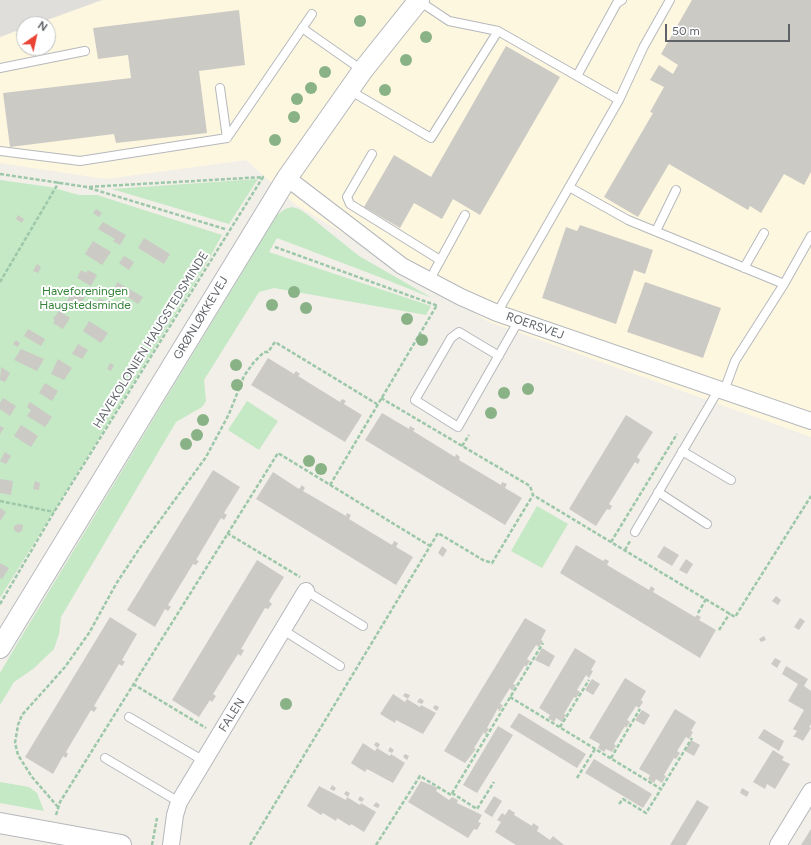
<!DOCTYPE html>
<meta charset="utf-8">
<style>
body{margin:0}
#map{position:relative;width:811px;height:845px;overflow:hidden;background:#f1efe8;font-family:Figtree,sans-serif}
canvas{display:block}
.north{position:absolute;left:16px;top:16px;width:40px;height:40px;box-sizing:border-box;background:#fff;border:1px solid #bfc1c3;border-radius:50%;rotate:34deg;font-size:11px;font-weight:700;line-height:16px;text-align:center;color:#5f6368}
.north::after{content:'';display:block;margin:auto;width:14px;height:18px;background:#ea4335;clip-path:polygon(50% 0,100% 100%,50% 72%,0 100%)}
.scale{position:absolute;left:665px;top:24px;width:125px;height:18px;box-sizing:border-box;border:2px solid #5f6368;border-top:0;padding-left:5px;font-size:12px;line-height:14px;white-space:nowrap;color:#5f6368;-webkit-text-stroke:3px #fff;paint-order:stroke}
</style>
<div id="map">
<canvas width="811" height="845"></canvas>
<div class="north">N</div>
<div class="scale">50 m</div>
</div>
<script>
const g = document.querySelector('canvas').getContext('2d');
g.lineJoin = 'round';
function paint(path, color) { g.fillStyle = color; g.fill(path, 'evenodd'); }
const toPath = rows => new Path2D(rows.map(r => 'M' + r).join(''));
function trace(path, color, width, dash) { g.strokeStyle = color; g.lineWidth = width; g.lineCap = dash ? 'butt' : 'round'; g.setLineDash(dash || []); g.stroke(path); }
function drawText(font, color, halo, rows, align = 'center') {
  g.font = font + ' Figtree,sans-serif'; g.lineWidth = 4; g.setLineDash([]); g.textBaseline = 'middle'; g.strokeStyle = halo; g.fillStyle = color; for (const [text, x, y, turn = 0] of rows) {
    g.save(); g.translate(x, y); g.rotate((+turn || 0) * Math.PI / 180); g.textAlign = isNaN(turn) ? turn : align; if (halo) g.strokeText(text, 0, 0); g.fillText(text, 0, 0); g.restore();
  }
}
paint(toPath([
 [102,0,811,0,811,437,489,322,295,204,246,160,106,179,0,163,0,37,24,28,24,48,48,48,48,24,36,24]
]), '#fef7e0');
paint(toPath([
 [0,0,102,0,36,24,24,24,24,28,0,37]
]), '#e0deda');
paint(toPath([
 [258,179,229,224,112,189],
 [0,180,50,187,79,195,97,195,222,235,204,268,0,598],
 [292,207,299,209,308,215,359,256,432,298,382,278,277,238,269,252,431,306,426,315,274,288,259,292,204,380,206,401,202,407,176,422,61,617,59,634,54,649,33,669,14,682,0,705,0,673,17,644,277,215,285,209],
 [247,401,278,421,259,450,228,430],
 [537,506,568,524,542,568,511,551],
 [0,782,29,787,37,793,44,811,0,803]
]), '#c5e8c5');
paint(toPath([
 [692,0,811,0,811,172,804,185,784,174,761,213,750,206,748,210,669,164,638,217,604,197,653,113,650,112,664,87,650,80,659,65,673,74,678,65,661,54],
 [239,10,245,65,199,71,207,133,116,143,114,134,10,147,3,93,131,78,128,55,98,59,93,28],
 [506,46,560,77,480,215,453,199,442,219,414,203,400,228,364,207,394,155,431,177],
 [96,209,102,213,99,217,93,213],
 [18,215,24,219,22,223,16,219],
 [103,222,126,235,120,245,113,241,115,239,98,229],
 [580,225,653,250,645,274,634,270,616,324,542,298,566,227,577,231],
 [144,238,170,254,164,264,138,248],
 [93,241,111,252,102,265,85,254],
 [124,256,134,262,129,270,119,263],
 [37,264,41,267,38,273,33,271],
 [81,270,86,273,88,270,97,275,91,286,77,278],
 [117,282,143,297,138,304,115,288],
 [645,282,721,308,703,358,627,332],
 [177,287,181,290,178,296,173,293],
 [74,290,85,297,77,309,66,302],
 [99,298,107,302,101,312,93,307],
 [59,311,70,318,63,329,53,323,55,320,53,319],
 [89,321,108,333,101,343,83,331],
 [28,329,45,339,41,346,24,336],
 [16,340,20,343,18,347,13,344],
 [78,344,88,350,82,359,72,354],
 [21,349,44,359,37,371,14,360],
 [268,358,294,374,296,371,300,374,298,376,340,402,342,399,346,401,344,404,362,415,345,442,251,385],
 [58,359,72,368,64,380,51,374],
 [110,363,114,365,111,371,107,369],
 [1,367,10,373,5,382,0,380],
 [45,383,58,391,52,401,39,393],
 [3,398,16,406,10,416,0,409,0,403],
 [30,402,52,417,45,427,27,416,31,410,27,407],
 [382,413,409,429,410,426,415,429,413,431,455,457,456,454,460,457,459,460,501,485,502,482,507,484,505,488,522,498,505,525,365,440],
 [626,415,653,432,637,457,640,460,638,464,635,462,609,504,612,506,610,510,607,509,596,526,569,509],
 [21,425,38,436,31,447,14,436],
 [0,426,4,428,0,434],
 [5,452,11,456,6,464,0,461],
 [213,470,240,487,224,513,227,515,224,520,221,518,196,560,199,561,196,565,193,564,168,605,171,607,168,611,165,609,155,627,127,610],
 [273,472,299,489,302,485,305,488,303,491,346,516,347,513,351,515,349,519,392,545,394,541,398,543,396,547,413,557,396,585,256,499],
 [0,479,13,481,11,495,0,493],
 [35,481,40,483,39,490,33,489],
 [0,508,6,512,0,521],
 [18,524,23,525,22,531,18,533,14,530,14,526],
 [576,545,603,561,605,559,609,561,607,565,649,590,651,586,655,589,653,592,695,617,697,615,701,617,699,620,716,630,700,658,560,573],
 [442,546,447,550,443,557,438,553],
 [664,546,679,555,672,566,657,557],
 [686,559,693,564,687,574,679,570],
 [257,560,284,577,269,601,272,604,268,609,265,608,241,649,244,650,241,656,238,654,213,694,216,696,212,702,210,700,199,717,172,700],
 [0,563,9,568,2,579,0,578],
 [776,596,781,600,778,605,772,601],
 [110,617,137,634,122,660,125,662,122,666,119,664,94,706,97,708,94,712,91,710,66,752,68,754,66,758,63,756,53,774,25,757],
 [525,618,546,630,541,640,543,641,539,647,536,645,527,659,530,661,526,667,525,665,513,684,516,685,512,691,510,688,500,704,503,705,499,712,498,708,487,728,489,729,485,735,484,732,474,748,476,749,465,763,444,751],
 [800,618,805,621,799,630,794,627],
 [764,636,766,640,761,642,759,639],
 [542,648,555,656,549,667,535,660],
 [575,648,596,661,591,670,593,671,589,678,586,675,577,690,580,692,576,698,574,697,564,714,566,715,562,722,556,718,554,722,548,718,550,715,539,708],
 [775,658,781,661,777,668,771,664],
 [786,666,808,679,804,686,811,691,811,724,809,727,811,728,803,741,796,737,793,737,797,731,793,729,804,710,788,701,798,684,782,674],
 [625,678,646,691,641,700,643,702,639,708,636,706,627,720,630,722,626,728,625,726,614,744,616,746,612,752,606,749,604,752,598,748,600,744,589,738],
 [592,679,600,684,593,695,585,690],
 [405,693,410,695,408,699,403,696],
 [393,694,405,702,407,699,420,707,421,705,436,713,423,734,396,720,395,723,380,714],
 [420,698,424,701,422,704,417,702],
 [435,705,439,707,437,711,433,708],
 [675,709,696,722,691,731,693,732,689,739,686,737,677,751,680,753,676,759,674,758,664,775,666,776,662,783,656,779,654,783,648,779,650,775,639,769],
 [642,710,650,715,644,725,635,720],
 [519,713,586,754,577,768,510,727],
 [498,726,513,735,477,793,463,785],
 [764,729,784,741,779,751,758,738],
 [691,740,700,745,694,756,685,751],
 [376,742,380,744,378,748,374,745],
 [363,743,375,751,377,748,390,756,391,754,405,763,393,783,367,769,365,772,351,763],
 [390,747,394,750,392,753,388,751],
 [773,750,784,757,782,760,790,764,775,789,767,784,765,789,753,782],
 [405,754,409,756,407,760,403,757],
 [594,759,652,794,643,808,585,773],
 [421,781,438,788,436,791,449,800,452,797,458,800,457,803,482,815,478,822,481,823,477,830,474,829,468,838,408,802],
 [332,785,336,788,334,791,330,789],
 [319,786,346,800,347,797,360,805,361,803,376,812,364,832,351,824,350,826,337,818,336,821,323,813,321,815,307,806],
 [742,788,749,792,747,797,740,793],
 [346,791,350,793,348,797,344,794],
 [360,796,364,799,362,802,358,800],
 [494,796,502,801,492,817,484,812],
 [697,800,709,807,686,845,670,845],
 [376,802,380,805,378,808,373,806],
 [509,809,515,813,514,815,532,826,533,823,539,827,537,831,550,840,553,836,564,845,516,845,495,832,501,822,497,820,502,813,505,815],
 [811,829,811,845,801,845]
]), '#cccac5');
const service = toPath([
 [419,1,449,21,498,31,619,100],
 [302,28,362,70],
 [0,68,85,51],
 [577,76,617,3,622,0],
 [220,88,227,138,312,14],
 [349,90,431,138,498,31],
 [0,151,80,161,227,138],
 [372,154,347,197,350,204,440,260],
 [569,187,628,220,784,284],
 [656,231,676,190],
 [744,268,764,233],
 [429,281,465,215],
 [497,313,619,100,644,46,670,0],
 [499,356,459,332,451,338,415,400,458,427,519,320],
 [724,391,735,361,784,284,811,236],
 [682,451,731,480],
 [658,492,707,524],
 [635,532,719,389],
 [306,591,363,626],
 [283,630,340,666],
 [129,717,204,761],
 [105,758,179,802]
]);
const minor = toPath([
 [287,178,402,266,461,297,497,313,811,421],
 [171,845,175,815,179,802,306,591],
 [778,845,811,791]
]);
const tertiary = toPath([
 [0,648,287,178,363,70,419,0],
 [0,823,121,845]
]);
trace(service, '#b5b8bc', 10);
trace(minor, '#b5b8bc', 18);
trace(tertiary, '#b5b8bc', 22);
trace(toPath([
 [0,174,87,187,264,177],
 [89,188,225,229],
 [275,247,438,306],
 [0,282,59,182],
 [381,398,530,486,533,495,735,617,811,496],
 [462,446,469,435],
 [330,485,437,305],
 [0,501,54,512],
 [227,533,300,577],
 [611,542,677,434],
 [625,550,630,541],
 [0,604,54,512,263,177],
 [698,613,706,599],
 [719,630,730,613],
 [133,684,206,728],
 [510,697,661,789,692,738],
 [560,727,589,680],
 [611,758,640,709],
 [577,778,595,749],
 [452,793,477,809,494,782],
 [619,804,623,799,646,813,661,789],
 [58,807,32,777,18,755,15,743,18,725,22,715,65,667,89,633,116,584,139,549,206,457,229,414,244,376,254,362,264,352,268,352,275,342,377,404],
 [56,815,60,802,278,453,430,546],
 [152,845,157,818],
 [250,845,438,533,483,560,492,563,533,495],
 [376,845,420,776,451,795,543,643]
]), '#9cc7a9', 2.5, [4, 2]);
trace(service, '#fff', 8);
trace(minor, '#fff', 16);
trace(tertiary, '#fff', 20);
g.fillStyle = '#89b387';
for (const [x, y] of [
 [360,21],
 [426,37],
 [406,60],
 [325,72],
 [311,88],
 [385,90],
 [297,99],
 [294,117],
 [275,140],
 [294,292],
 [272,305],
 [306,308],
 [407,319],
 [422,340],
 [236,365],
 [237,385],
 [528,389],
 [504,393],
 [491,413],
 [203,420],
 [197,435],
 [186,444],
 [309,461],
 [321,469],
 [286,704]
]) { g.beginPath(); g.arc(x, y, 6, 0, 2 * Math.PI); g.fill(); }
drawText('12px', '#348238', '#fff', [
 ["Haveforeningen",85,291],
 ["Haugstedsminde",85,305]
]);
drawText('12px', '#5f6368', '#fff', [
 ["GRØNLØKKEVEJ",201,318,-59],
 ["ROERSVEJ",535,326,19],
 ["HAVEKOLONIEN HAUGSTEDSMINDE",151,340,-58],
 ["FALEN",232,715,-58]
]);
</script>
